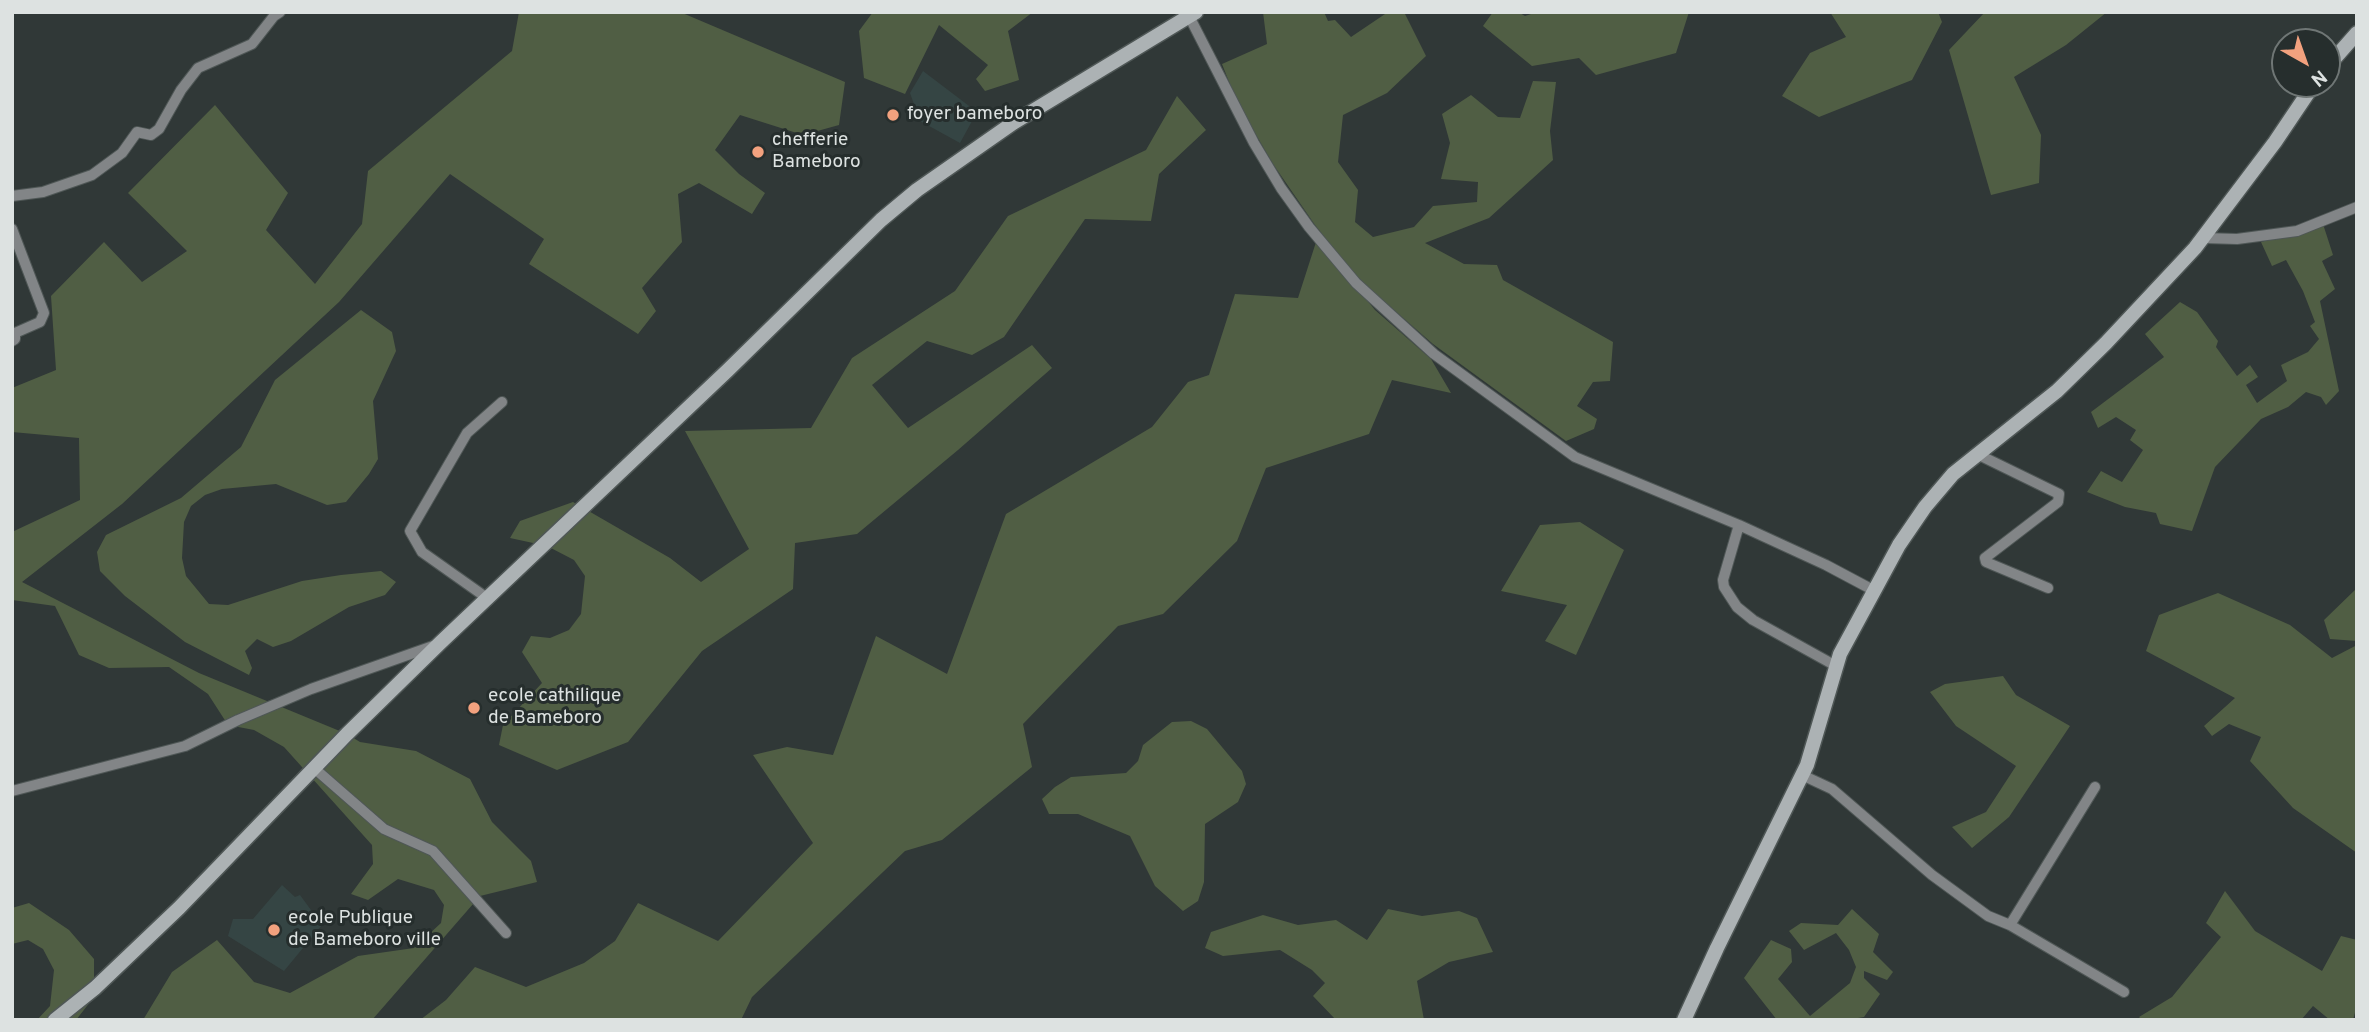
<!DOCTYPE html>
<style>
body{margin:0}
#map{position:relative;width:2369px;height:1032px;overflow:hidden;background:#303837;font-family:Overpass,sans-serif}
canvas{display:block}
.frame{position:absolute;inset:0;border:14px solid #dde2e1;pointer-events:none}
.north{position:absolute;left:2271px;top:28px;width:70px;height:70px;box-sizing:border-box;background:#262e2d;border:2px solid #6f7675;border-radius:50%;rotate:140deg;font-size:19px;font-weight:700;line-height:28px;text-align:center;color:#dde2e1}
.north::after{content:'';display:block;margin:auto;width:24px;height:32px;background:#f2a17e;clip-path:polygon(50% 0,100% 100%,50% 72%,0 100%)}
</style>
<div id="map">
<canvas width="2369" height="1032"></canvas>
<div class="frame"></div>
<div class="north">N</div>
</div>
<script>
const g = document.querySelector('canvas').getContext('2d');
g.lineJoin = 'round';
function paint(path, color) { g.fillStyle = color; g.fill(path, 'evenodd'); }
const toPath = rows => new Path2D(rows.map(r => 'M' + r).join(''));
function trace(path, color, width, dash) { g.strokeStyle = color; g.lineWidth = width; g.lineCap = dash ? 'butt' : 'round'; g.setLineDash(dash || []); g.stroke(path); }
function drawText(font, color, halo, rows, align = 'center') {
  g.font = font + ' Overpass,sans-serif'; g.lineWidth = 6; g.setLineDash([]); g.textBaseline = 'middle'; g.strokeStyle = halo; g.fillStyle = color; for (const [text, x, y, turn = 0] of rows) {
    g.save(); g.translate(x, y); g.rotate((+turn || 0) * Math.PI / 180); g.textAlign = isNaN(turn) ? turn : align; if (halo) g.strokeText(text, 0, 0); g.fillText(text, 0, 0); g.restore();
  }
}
paint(toPath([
 [923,71,977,112,960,143,920,121,910,93],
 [282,885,295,897,300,895,322,925,284,971,228,936,233,919,253,919]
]), '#354544');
paint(toPath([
 [519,12,680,12,845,82,839,125,803,135,740,115,715,150,739,174,765,193,752,214,699,183,678,194,682,242,642,288,656,311,638,334,529,264,544,239,450,174,339,302,122,504,22,582,199,673,347,734,360,742,416,751,470,779,492,822,531,861,537,882,480,896,372,1020,143,1020,172,972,217,940,254,982,290,993,358,956,414,948,441,923,444,905,434,890,398,879,368,900,351,894,373,864,372,845,284,747,254,730,228,725,208,694,169,667,109,668,79,655,55,606,12,600,12,532,80,500,79,438,12,432,12,388,56,370,51,296,104,242,142,282,187,251,128,193,215,105,288,193,266,230,315,284,362,224,368,171,512,51],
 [873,12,1033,12,1008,31,1019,80,985,91,976,79,988,65,939,25,905,94,864,78,859,31],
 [1263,12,1324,12,1328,21,1335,20,1351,37,1388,12,1404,12,1426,56,1387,93,1343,115,1338,162,1358,190,1355,222,1373,237,1414,227,1433,206,1477,202,1478,182,1441,179,1450,143,1442,114,1471,95,1498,117,1520,118,1533,81,1556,82,1550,131,1553,160,1489,218,1425,243,1464,264,1497,265,1503,280,1613,342,1610,381,1593,382,1577,406,1597,419,1594,429,1566,441,1433,344,1355,276,1315,225,1273,164,1237,102,1222,64,1267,44],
 [1493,12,1518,12,1525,16,1537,12,1689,12,1676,53,1596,75,1579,58,1532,66,1483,26],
 [1830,12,1938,12,1942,22,1912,80,1819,117,1782,96,1810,53,1846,37],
 [1985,12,2107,12,2066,45,2014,77,2041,135,2039,183,1991,195,1949,50],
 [1177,96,1206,130,1159,174,1151,221,1085,219,1004,337,972,355,927,341,872,385,908,428,1032,345,1052,368,958,450,857,534,795,543,793,589,702,651,628,742,557,770,499,745,503,725,542,683,522,652,531,636,550,638,569,630,581,614,585,576,574,560,547,546,510,538,520,521,573,502,670,558,701,582,749,549,685,431,811,428,852,358,955,291,1008,216,1146,150],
 [2323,224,2333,255,2322,261,2335,289,2320,301,2339,391,2326,405,2321,397,2306,392,2288,407,2261,419,2215,467,2192,531,2160,524,2156,513,2125,507,2087,492,2101,471,2122,482,2143,450,2130,440,2136,430,2116,417,2098,428,2091,412,2164,357,2145,334,2180,302,2197,312,2218,341,2216,347,2237,376,2250,365,2258,377,2246,385,2257,403,2287,381,2281,365,2308,352,2319,339,2310,326,2315,322,2303,291,2286,260,2272,266,2261,242],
 [1317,239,1375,310,1431,359,1451,393,1392,380,1369,434,1266,468,1237,541,1163,614,1118,626,1023,724,1032,767,942,840,905,851,752,997,741,1020,420,1020,446,1000,475,967,526,987,584,963,615,941,638,903,718,941,813,843,753,755,787,747,833,755,876,636,947,674,1006,514,1152,427,1188,382,1209,375,1235,294,1298,298],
 [361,310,392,332,396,351,373,401,378,459,369,474,346,502,327,505,276,484,222,489,205,495,191,506,184,522,182,558,186,576,209,604,228,605,302,581,341,575,381,571,396,582,385,595,349,607,291,641,273,647,257,639,245,651,252,668,249,675,185,642,125,596,100,571,97,552,106,535,181,498,241,447,275,380],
 [1580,522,1624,550,1576,655,1545,641,1567,605,1501,591,1540,525],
 [2356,589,2357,641,2330,639,2324,620],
 [2218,593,2290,625,2332,658,2357,645,2357,853,2293,808,2250,761,2261,737,2229,724,2212,736,2204,726,2235,698,2146,651,2159,615],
 [2003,676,2016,695,2070,726,2009,817,1972,848,1952,827,1986,812,2016,766,1956,726,1930,692,1945,684],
 [1191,721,1207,729,1242,771,1246,784,1238,802,1205,824,1204,882,1198,901,1183,911,1155,886,1130,836,1078,814,1049,814,1042,799,1055,787,1071,777,1126,773,1138,761,1143,745,1172,722],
 [2225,891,2255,931,2322,971,2341,936,2357,940,2357,1005,2353,1020,2330,1020,2313,1006,2301,1020,2142,1020,2139,1017,2172,997,2221,937,2206,923],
 [29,903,69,930,94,959,94,997,76,1020,37,1020,50,1006,54,970,43,949,28,940,12,944,12,908],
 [1388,909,1422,916,1459,911,1477,918,1493,952,1449,962,1417,981,1424,1020,1336,1020,1313,996,1325,983,1312,970,1280,950,1223,956,1205,948,1211,932,1263,915,1298,925,1336,920,1367,940],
 [1852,909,1879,934,1873,952,1893,972,1887,980,1864,971,1864,978,1880,994,1864,1017,1846,1020,1777,1020,1744,978,1771,940,1791,949,1792,962,1778,979,1810,1016,1850,983,1856,967,1849,950,1836,933,1804,950,1789,931,1801,923,1838,925]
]), '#505e44');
const street = toPath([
 [1189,16,1254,143,1281,188,1309,227,1356,283,1434,354,1575,457,1739,525,1826,565,1873,590],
 [12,196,43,192,92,175,122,153,137,132,151,135,159,129,181,90,198,68,252,44,274,16,280,12],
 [12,229,44,313,40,322,15,333,15,339,12,341],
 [2204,238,2237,239,2297,231,2357,207],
 [1977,454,2059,494,2058,502,1985,558,1986,562,2048,588],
 [1739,525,1723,580,1724,587,1737,607,1753,620,1836,666],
 [487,598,422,552,410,531,467,433,502,402],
 [314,768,384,829,433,851,506,933],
 [1802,775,1832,789,1932,875,1988,916,2010,925,2124,992],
 [12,791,185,746,238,720,311,689,436,645],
 [2010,925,2095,787]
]);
const secondary = toPath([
 [2327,67,2357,33],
 [55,1020,95,988,179,908,347,734,440,643,728,370,881,220,917,190,1013,123,1196,12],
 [1684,1020,1717,948,1807,765,1840,654,1899,545,1925,507,1953,474,2057,391,2106,343,2195,248,2275,142,2314,84]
]);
trace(street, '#4f5756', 12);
trace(secondary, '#4f5756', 17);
trace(street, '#828587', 10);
trace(secondary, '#acb2b4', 14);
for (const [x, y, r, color] of [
 [893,115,7,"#f2a17e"],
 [758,152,7,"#f2a17e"],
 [474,708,7,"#f2a17e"],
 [274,930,7,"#f2a17e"]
]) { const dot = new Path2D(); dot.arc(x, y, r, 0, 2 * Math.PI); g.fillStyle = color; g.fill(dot); trace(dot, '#262e2d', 2.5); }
drawText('19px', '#dde2e1', '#262e2d', [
 ["foyer bameboro",907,115],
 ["chefferie",772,141],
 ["Bameboro",772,163],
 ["ecole cathilique",488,697],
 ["de Bameboro",488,719],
 ["ecole Publique",288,919],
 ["de Bameboro ville",288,941]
], 'left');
</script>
